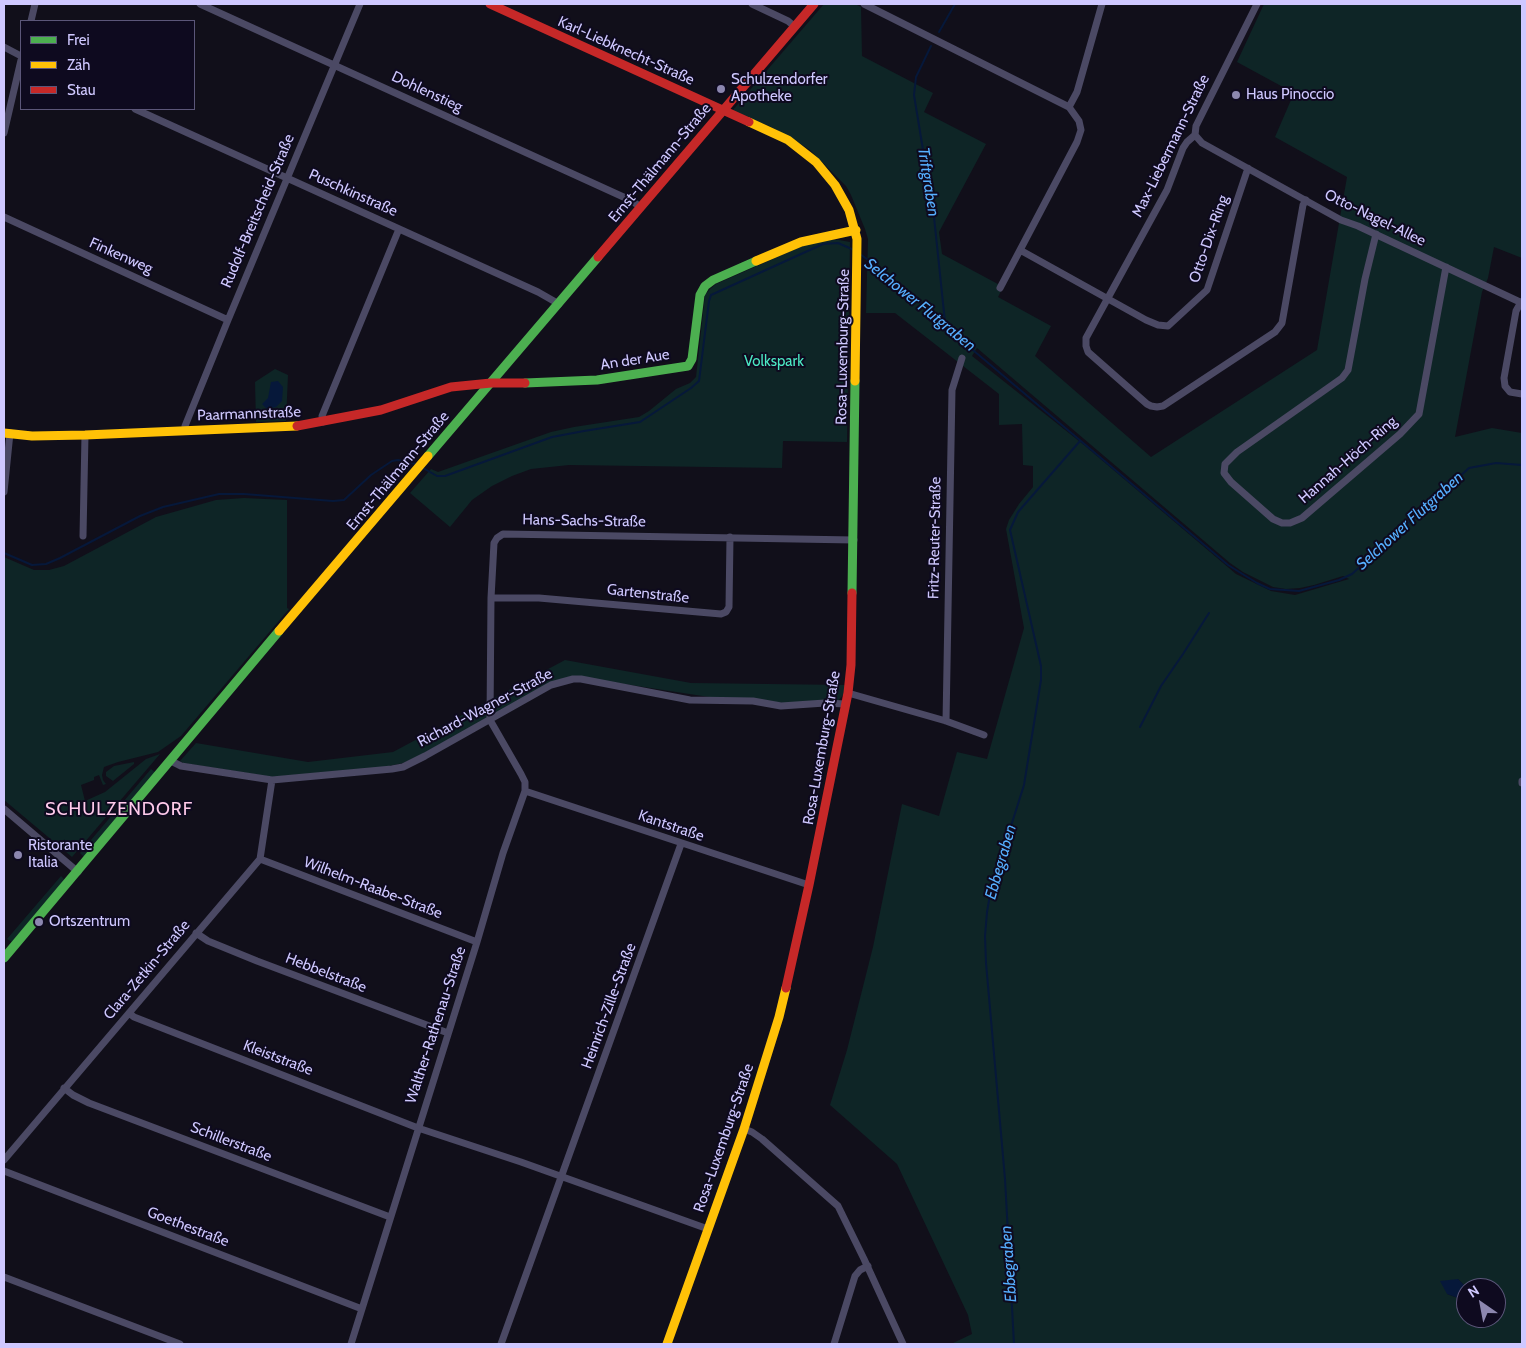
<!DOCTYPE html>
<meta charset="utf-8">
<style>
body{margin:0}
#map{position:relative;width:1526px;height:1348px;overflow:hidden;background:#110f1a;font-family:Cabin,sans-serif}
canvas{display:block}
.frame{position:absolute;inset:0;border:5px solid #cfc8ff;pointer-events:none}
.legend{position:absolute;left:20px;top:20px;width:175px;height:90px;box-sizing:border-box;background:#0e0a1f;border:1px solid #5b5679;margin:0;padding:6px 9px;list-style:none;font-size:15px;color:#cfc8ff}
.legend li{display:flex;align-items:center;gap:10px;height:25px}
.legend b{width:25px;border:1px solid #5b5679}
.north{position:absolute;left:1456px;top:1278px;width:50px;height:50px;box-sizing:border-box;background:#0e0a1f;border:1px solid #5b5679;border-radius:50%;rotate:327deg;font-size:14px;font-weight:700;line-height:20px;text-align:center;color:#cfc8ff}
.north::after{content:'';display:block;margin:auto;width:18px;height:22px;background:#8c87af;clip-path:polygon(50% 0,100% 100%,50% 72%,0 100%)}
</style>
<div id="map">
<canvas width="1526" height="1348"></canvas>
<div class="frame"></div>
<ul class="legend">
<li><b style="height:6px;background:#4caf50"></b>Frei</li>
<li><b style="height:6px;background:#ffc107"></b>Zäh</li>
<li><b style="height:6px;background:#c62828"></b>Stau</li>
</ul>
<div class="north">N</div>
</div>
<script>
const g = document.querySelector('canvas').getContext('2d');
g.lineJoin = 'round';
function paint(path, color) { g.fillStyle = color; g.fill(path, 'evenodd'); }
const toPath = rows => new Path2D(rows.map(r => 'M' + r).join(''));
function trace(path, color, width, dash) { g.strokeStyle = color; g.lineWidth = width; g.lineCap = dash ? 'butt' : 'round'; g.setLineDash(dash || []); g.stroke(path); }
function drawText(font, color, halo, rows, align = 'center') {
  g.font = font + ' Cabin,sans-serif'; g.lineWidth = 4; g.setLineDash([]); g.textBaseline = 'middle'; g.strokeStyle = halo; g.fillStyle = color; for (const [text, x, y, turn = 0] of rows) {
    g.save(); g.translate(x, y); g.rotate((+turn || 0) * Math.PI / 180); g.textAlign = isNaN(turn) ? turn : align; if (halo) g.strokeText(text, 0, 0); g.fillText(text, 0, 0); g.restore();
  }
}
paint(toPath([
 [824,4,855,4,861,7,862,56,933,93,924,112,986,144,939,232,942,254,996,283,1003,287,998,297,1051,326,1035,356,1151,457,1317,350,1347,177,1275,137,1294,93,1237,62,1264,4,1522,4,1522,258,1494,247,1488,278,1482,292,1455,437,1492,428,1522,433,1522,1344,951,1344,972,1334,968,1315,897,1164,830,1105,847,1050,873,947,902,804,939,816,957,752,987,759,1024,628,1006,529,1009,520,1019,504,1033,487,1033,466,1023,465,1022,424,999,425,999,394,895,313,866,313,868,239,865,229,851,195,846,186,810,150,790,137,769,126,732,111],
 [977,348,1230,563,1243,572,1273,587,1286,589,1300,588,1314,585,1343,576,1349,579,1295,595,1271,591,1236,574,1084,445,972,356],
 [1458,1279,1467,1288,1496,1288,1496,1318,1466,1318,1466,1301,1447,1294],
 [826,240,839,240,850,242,847,442,783,441,782,468,569,465,531,469,512,476,492,486,472,500,450,527,410,493,431,469,438,472,551,432,574,427,639,417,649,411,676,389,690,383,696,377,705,295,710,289,716,284,807,244],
 [275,369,288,375,286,421,256,422,255,382],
 [244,498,287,500,287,608,289,609,181,736,158,752,118,762,104,767,102,775,103,780,106,784,103,785,99,775,94,777,94,780,81,785,85,801,105,792,146,759,160,754,72,857,4,800,4,557,34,570,49,570,64,566,156,517,216,500],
 [565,660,691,683,846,685,844,694,838,701,790,704,751,699,709,697,572,676,548,684,417,757,403,763,385,767,272,777,183,763,180,761,196,743,308,762,393,752],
 [134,762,134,764,113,781,106,776,106,772,114,766],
 [151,769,156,773,84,857,80,853],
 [61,876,64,879,62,884,12,942,7,939]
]), '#0e2526');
paint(toPath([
 [278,381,283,387,282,401,276,407,267,409,262,404,268,398,271,382],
 [1458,1279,1467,1288,1466,1301,1447,1294,1440,1281]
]), '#06183a');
trace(toPath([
 [939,32,955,4],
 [931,46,916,77,914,95,934,217,945,322],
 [860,254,879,268,945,323,974,351,1228,565,1257,583,1270,589,1299,591,1339,580,1352,574,1469,468,1496,463,1522,465],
 [423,468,437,476,445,476,552,437,584,431,640,422,691,388,699,381,709,301,711,295,823,244,838,243,854,250],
 [4,553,32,565,46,564,60,558,140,516,163,507,219,494,244,494,333,501,344,500,371,475,392,461,398,460,416,464],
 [1140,727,1161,686,1183,654,1209,613],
 [1014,1344,1005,1179,986,963,985,936,987,912,991,889,1024,785,1041,680,1041,666,1010,530,1018,512,1080,441]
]), '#06183a', 2);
trace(toPath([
 [200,4,630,200,641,207],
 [752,4,788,21,794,26],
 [864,4,1069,107,1079,121,1081,130,1077,142,1000,288],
 [1257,4,1196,126,1195,135,1187,142,1183,148,1167,190,1086,338,1086,346,1088,352,1147,404,1151,406,1157,407,1163,406,1275,332,1282,323,1303,205,1306,200],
 [31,21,35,4],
 [4,47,21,56],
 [1069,107,1077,92,1102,4],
 [135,109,538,292,559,304],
 [4,133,21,60],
 [1195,135,1202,143,1341,220,1358,226,1522,303],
 [4,217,228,320],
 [1376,234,1365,279,1348,370,1342,378,1237,452,1225,464,1224,473,1231,482,1273,519,1282,523,1290,523,1302,518,1400,434,1419,414,1446,267],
 [1020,250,1146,320,1158,325,1168,326,1207,290,1248,168],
 [1521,302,1516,311,1504,378,1505,386,1510,392,1522,394],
 [323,422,322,416,399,229],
 [185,430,185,426,228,320,360,4],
 [4,492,10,433],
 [83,536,85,435],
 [491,598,539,598,721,614,726,612,729,607,730,537],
 [848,693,946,721,984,735],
 [490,720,491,598,494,543,497,538,503,534,854,540],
 [946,721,952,390,962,358],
 [171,761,181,766,272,780,392,769,403,767,425,756,551,685,573,679,581,679,690,700,753,701,781,706,825,703,845,704],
 [1522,781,1522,783],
 [525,791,809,885],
 [4,809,78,872],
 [260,859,477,942],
 [196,933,208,941,257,961,448,1033],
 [129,1013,134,1017,418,1128,521,1162,708,1229],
 [64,1088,73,1095,89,1103,390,1217],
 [744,1129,752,1132,762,1139,838,1206,864,1259,903,1344],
 [4,1160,260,859,272,780],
 [4,1171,362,1309],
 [4,1277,180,1344],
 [351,1344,477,942,503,853,525,791,525,782,521,774,490,720],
 [501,1344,681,844],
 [834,1344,855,1276,860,1270,868,1266]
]), '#4b4964', 7);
trace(toPath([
 [525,383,597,380,688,366,692,359,700,295,705,286,713,280,756,261],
 [428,456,598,257],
 [852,593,855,381],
 [4,958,279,631]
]), '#4caf50', 9);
trace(toPath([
 [749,122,788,140,816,162,835,185,849,210,857,239,855,381],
 [756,261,801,242,856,230],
 [4,433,32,436,85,435,297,426],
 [279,631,428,456],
 [667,1344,744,1129,779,1017,786,988]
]), '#ffc107', 9);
trace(toPath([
 [490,4,749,122],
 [598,257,814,4],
 [297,426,381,410,451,387,491,383,525,383],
 [786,988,809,885,848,693,851,665,852,593]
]), '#c62828', 9);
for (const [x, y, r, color] of [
 [721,89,5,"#8c87af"],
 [1236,95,5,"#8c87af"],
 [18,855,5,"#8c87af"],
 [39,922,5,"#8c87af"]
]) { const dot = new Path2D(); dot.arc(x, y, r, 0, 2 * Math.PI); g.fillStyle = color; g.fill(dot); trace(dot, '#0e0a1f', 2); }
drawText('15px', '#cfc8ff', '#0e0a1f', [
 ["Karl-Liebknecht-Straße",626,51,24],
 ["Dohlenstieg",427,92,25],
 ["Max-Liebermann-Straße",1171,146,-64],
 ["Ernst-Thälmann-Straße",660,163,-50],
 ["Puschkinstraße",353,193,24],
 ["Rudolf-Breitscheid-Straße",258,211,-67],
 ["Otto-Nagel-Allee",1375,218,26],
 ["Otto-Dix-Ring",1209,239,-71],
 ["Finkenweg",121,256,24],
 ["Rosa-Luxemburg-Straße",843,347,-89],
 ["An der Aue",635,360,-9],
 ["Paarmannstraße",249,414,-2],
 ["Hannah-Höch-Ring",1348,460,-41],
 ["Ernst-Thälmann-Straße",398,471,-50],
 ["Hans-Sachs-Straße",584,521,1],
 ["Fritz-Reuter-Straße",935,538,-89],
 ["Gartenstraße",648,594,6],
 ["Richard-Wagner-Straße",485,708,-28],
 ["Rosa-Luxemburg-Straße",822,748,-80],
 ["Kantstraße",671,826,19],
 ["Wilhelm-Raabe-Straße",373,888,21],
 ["Clara-Zetkin-Straße",147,970,-50],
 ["Hebbelstraße",326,973,21],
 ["Heinrich-Zille-Straße",609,1006,-70],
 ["Walther-Rathenau-Straße",436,1025,-72],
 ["Kleiststraße",278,1058,21],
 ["Rosa-Luxemburg-Straße",724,1138,-71],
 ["Schillerstraße",231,1142,21],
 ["Goethestraße",188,1227,21]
]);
drawText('15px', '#cfc8ff', '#0e0a1f', [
 ["Schulzendorfer",731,80],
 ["Apotheke",731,97],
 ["Haus Pinoccio",1246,95],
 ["Ristorante",28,846],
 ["Italia",28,863],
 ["Ortszentrum",49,922]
], 'left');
drawText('15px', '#4be8c3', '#0e0a1f', [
 ["Volkspark",774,362]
]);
drawText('italic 16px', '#56afff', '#0e0a1f', [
 ["Triftgraben",928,182,81],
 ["Selchower Flutgraben",920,305,39],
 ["Selchower Flutgraben",1410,521,-42],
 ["Ebbegraben",1001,862,-74],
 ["Ebbegraben",1009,1264,-94]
]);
g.letterSpacing = '1px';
drawText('18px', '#ffcaeb', '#0e0a1f', [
 ["SCHULZENDORF",119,810]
]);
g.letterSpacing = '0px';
</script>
